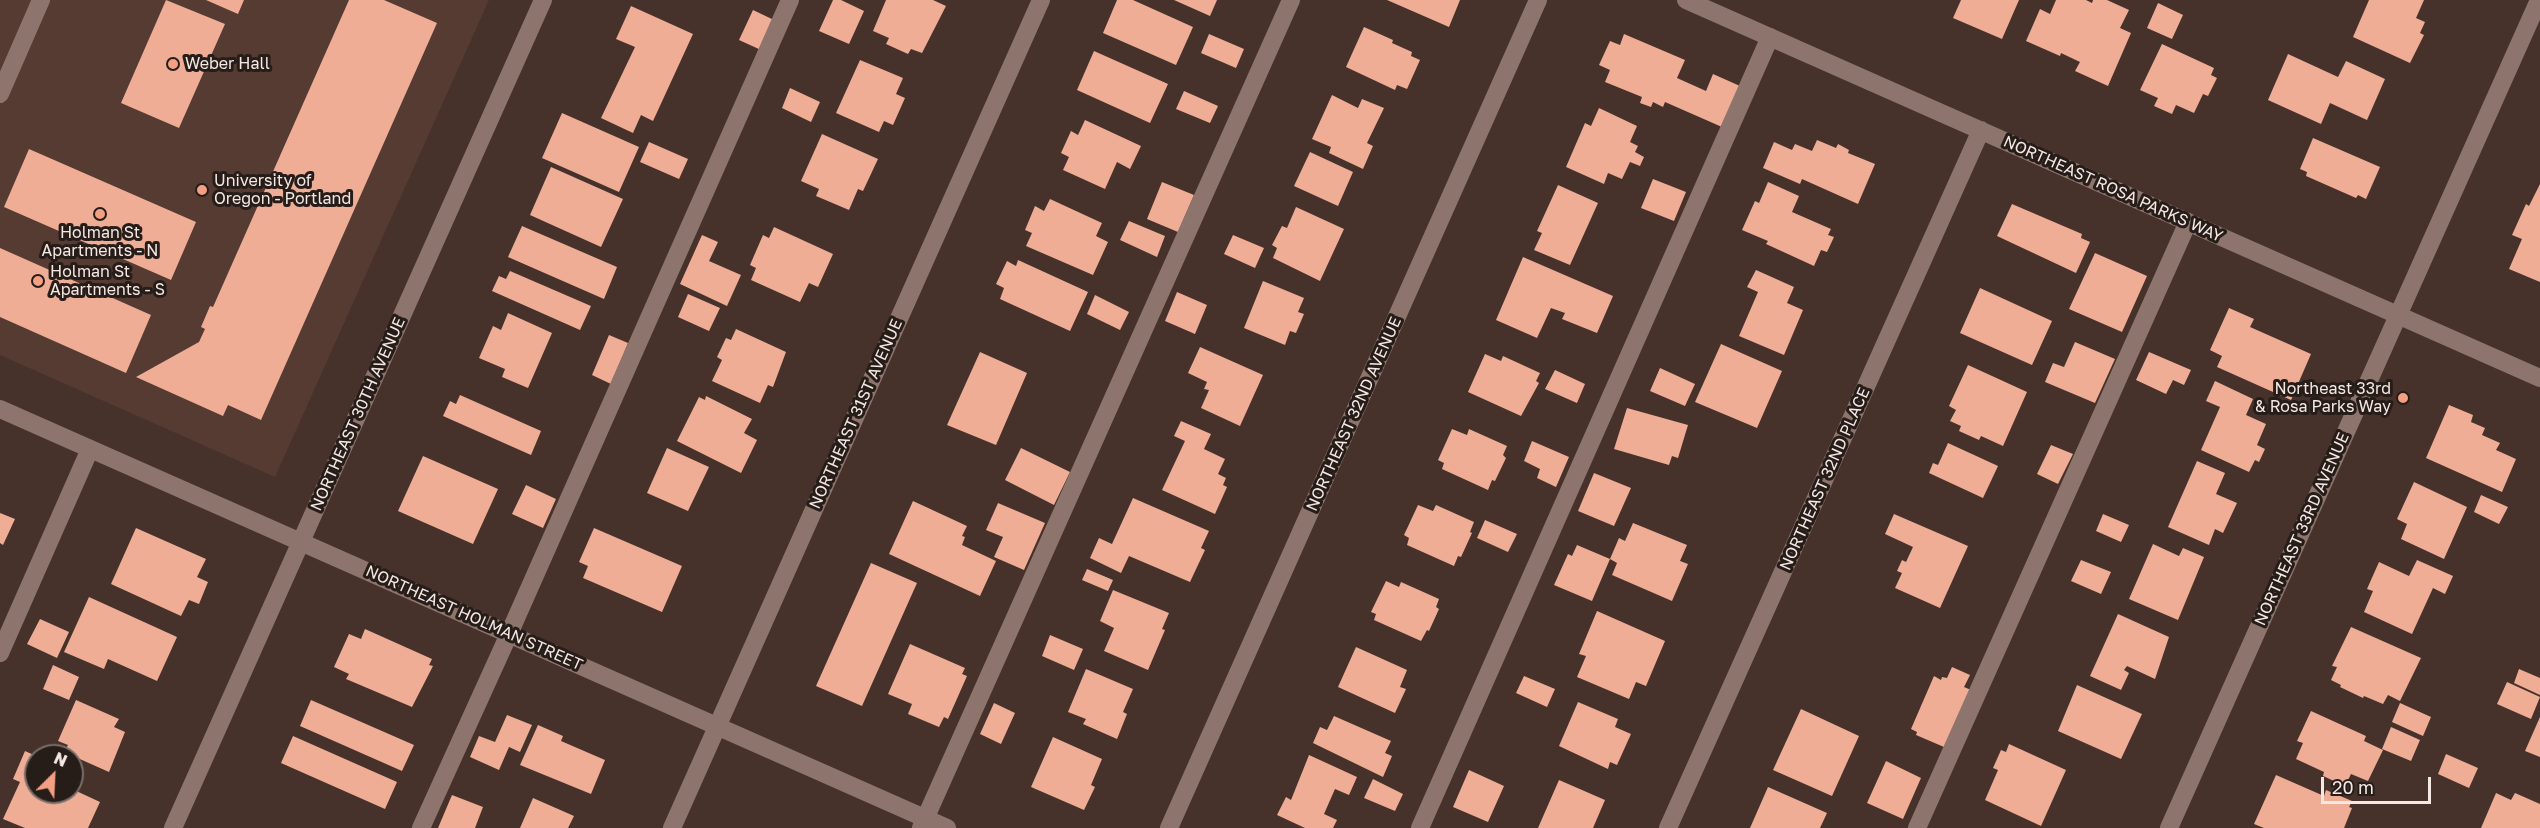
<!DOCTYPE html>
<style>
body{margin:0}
#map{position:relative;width:2540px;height:828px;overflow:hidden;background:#47322b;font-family:"Golos Text",sans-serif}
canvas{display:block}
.north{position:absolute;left:24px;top:744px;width:60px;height:60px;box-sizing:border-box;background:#261d19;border:2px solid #796e6a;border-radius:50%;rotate:24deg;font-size:16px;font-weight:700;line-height:24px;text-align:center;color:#f5e7e3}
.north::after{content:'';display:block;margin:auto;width:21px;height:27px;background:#f39f83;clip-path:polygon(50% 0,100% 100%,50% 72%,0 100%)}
.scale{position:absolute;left:2321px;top:777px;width:110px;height:27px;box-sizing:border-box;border:3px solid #f5e7e3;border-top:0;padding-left:8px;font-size:18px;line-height:21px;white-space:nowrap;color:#f5e7e3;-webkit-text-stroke:4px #261d19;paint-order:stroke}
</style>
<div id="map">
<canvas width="2540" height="828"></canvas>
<div class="north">N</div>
<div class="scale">20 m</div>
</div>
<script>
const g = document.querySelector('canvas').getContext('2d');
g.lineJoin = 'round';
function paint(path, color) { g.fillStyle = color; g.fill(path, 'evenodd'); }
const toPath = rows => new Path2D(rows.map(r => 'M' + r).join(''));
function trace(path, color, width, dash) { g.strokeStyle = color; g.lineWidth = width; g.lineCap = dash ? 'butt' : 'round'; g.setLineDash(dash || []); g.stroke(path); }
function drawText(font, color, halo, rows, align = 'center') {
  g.font = font + ' "Golos Text",sans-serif'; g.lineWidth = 6; g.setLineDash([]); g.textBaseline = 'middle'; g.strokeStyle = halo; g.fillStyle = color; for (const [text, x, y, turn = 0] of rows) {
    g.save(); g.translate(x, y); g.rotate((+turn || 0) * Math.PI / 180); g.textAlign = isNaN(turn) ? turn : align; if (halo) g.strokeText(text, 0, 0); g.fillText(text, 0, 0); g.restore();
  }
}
paint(toPath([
 [0,0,489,0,275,477,0,355]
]), '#553b32');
paint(toPath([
 [166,0,225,24,179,128,121,103],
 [206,0,244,0,238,14],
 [349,0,384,0,437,23,261,420,228,405,223,416,136,377,199,342,205,329,201,327,210,306,213,307],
 [833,0,841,0,864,11,849,44,819,31],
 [886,0,933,0,946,6,922,53,911,49,908,54,886,44,889,38,873,31],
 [1117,0,1133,0,1193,27,1176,65,1103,33],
 [1174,0,1217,0,1210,16],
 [1387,0,1460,0,1449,27],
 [1961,0,2019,0,2002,39,1953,18],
 [2056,0,2086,0,2092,3,2093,0,2107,0,2129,10,2120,28,2131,33,2108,86,2075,71,2080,62,2061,53,2060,56,2026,41,2040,9,2050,14],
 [2369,0,2424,0,2416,18,2425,22,2420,33,2424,35,2410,63,2353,37],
 [2158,3,2183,15,2172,39,2147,28],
 [631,6,693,34,653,121,641,115,633,133,601,118,635,47,616,39],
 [753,10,774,20,761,50,739,40],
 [1364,27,1393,40,1392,43,1412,52,1411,56,1420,60,1407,89,1397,85,1395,90,1346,67],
 [1209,34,1244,49,1236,68,1201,53],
 [1624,34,1685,60,1677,78,1706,91,1713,74,1740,86,1722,127,1665,102,1663,107,1653,102,1651,107,1640,103,1642,97,1605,82,1610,70,1599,65,1610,41,1620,45],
 [2162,44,2214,68,2211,75,2217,78,2208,96,2203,94,2194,113,2176,105,2172,114,2154,106,2158,98,2140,90],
 [1094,51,1168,84,1150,123,1077,90],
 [2288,54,2338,77,2346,61,2385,79,2367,120,2330,103,2321,124,2268,100],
 [860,60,903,78,896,94,905,98,893,125,884,121,879,132,836,113],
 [790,88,820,102,811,122,782,108],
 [1184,91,1218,106,1210,123,1176,109],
 [1332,95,1358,108,1362,99,1384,108,1367,143,1373,146,1363,169,1329,153,1331,147,1312,139],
 [1599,108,1637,126,1630,142,1638,146,1635,152,1644,157,1640,166,1630,162,1622,179,1608,173,1604,184,1566,167,1585,123,1591,126],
 [562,113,639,147,619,192,542,158],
 [1085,120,1141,146,1130,169,1117,162,1105,189,1063,170,1069,157,1061,153,1071,131,1078,135],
 [822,134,878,159,863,191,858,189,849,210,816,196,819,189,801,181],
 [2313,138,2380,167,2366,199,2358,195,2356,198,2306,176,2307,172,2300,169],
 [1817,140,1836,148,1838,144,1849,150,1848,153,1875,164,1858,204,1802,179,1800,184,1763,168,1774,142,1792,150,1795,144,1812,151],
 [649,142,688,159,679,179,640,162],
 [29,149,196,222,171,280,4,207],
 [1310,152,1353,172,1338,206,1294,186],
 [551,167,623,199,601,247,530,215],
 [1653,179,1686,192,1674,221,1641,208],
 [1162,182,1194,195,1178,232,1147,219],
 [1768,182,1799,196,1792,212,1831,229,1828,235,1834,237,1827,252,1821,250,1814,266,1766,244,1768,241,1742,230,1755,201,1759,203],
 [2540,184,2540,282,2509,269,2522,239,2512,235,2526,204,2529,206],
 [1558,185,1598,203,1570,265,1534,250,1542,233,1537,231],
 [1050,199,1102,223,1096,236,1108,242,1093,275,1026,246,1032,233,1025,230,1035,206,1044,211],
 [2012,204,2082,234,2081,238,2090,242,2076,273,1997,236],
 [1296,207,1344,229,1320,281,1273,258,1277,248,1272,245,1282,226,1287,228],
 [1129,221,1165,236,1157,257,1120,240],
 [522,226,617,267,604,299,508,257],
 [774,227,833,254,818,287,809,283,800,302,751,280,756,268,750,265,763,235,769,238],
 [702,235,718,242,709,261,741,275,727,306,680,284],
 [1233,235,1264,248,1255,268,1224,254],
 [0,248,151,315,126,373,0,317],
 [2095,253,2147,276,2122,332,2069,309],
 [1523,257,1613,296,1597,333,1562,319,1565,313,1551,308,1537,338,1496,320],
 [1018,260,1088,292,1070,331,1000,299,1004,288,996,284,1007,261,1016,266],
 [1756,270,1794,287,1787,303,1803,310,1784,355,1739,336,1758,292,1747,287],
 [510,271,591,306,580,330,492,291,499,276,506,279],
 [1263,281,1304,298,1298,312,1304,314,1296,333,1290,331,1285,345,1244,328],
 [1980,288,2052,321,2032,365,1960,333],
 [1177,292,1207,305,1195,334,1165,321],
 [688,294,720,308,709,331,678,317],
 [1095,295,1129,312,1120,330,1087,314],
 [2229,308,2254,319,2250,327,2311,354,2291,400,2217,367,2222,356,2210,350],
 [508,313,552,333,528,388,502,377,505,369,479,358,493,326,501,330],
 [736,329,786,352,773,387,768,385,760,403,712,381,722,360,717,357,726,338,731,340],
 [609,335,628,343,611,384,592,375],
 [2075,342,2115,359,2095,403,2045,382,2053,363,2064,367],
 [1721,344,1782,371,1757,428,1695,402],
 [1200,347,1263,375,1240,426,1201,408,1209,390,1204,389,1207,382,1188,373],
 [980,352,1027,373,996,445,947,425],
 [2149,352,2191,370,2184,385,2173,380,2166,394,2136,380],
 [1485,354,1501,361,1503,356,1540,373,1536,381,1539,383,1521,416,1468,392],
 [1968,365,2027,392,2003,446,1981,436,1979,440,1959,431,1961,426,1950,421,1956,410,1949,406],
 [1660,368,1695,384,1685,406,1650,391],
 [1555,370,1585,384,1577,403,1545,389],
 [2215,381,2253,399,2246,415,2266,424,2257,445,2265,449,2259,462,2255,460,2249,472,2201,450,2220,407,2206,401],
 [460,395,541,431,531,455,443,416,450,401,456,404],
 [706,396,752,419,744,433,757,440,741,473,677,441,699,397,705,400],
 [2449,405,2473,415,2471,422,2485,428,2482,435,2500,443,2496,450,2516,459,2502,492,2426,458],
 [1627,408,1688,425,1678,458,1672,456,1669,465,1614,449],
 [1181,421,1211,434,1204,449,1225,459,1218,474,1226,478,1223,485,1227,487,1215,514,1162,490,1185,441,1174,436],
 [1452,429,1467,435,1469,429,1507,446,1503,455,1506,458,1495,481,1492,480,1488,490,1442,469,1444,463,1438,460],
 [1532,441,1569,457,1556,487,1537,478,1540,469,1524,461],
 [1948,443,1998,466,1983,498,1929,473,1933,463,1938,465],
 [2051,445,2073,454,2058,484,2037,474],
 [667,448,709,467,688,511,647,493],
 [1021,448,1070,472,1054,505,1005,480],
 [423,456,498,489,473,544,398,511],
 [2197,461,2225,473,2216,494,2237,503,2223,533,2215,529,2209,545,2168,527],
 [1594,473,1631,488,1614,526,1578,511],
 [2414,482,2467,507,2444,559,2401,539,2407,524,2397,519],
 [526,485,556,499,543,528,512,514],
 [2481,495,2508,507,2499,524,2474,512],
 [1133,498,1209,531,1201,548,1205,550,1190,582,1129,556,1121,573,1090,558,1099,538,1112,544],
 [913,501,967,526,962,536,965,537,962,545,996,561,980,596,889,554],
 [998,503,1045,523,1024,570,994,557,1003,537,986,530],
 [1418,505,1433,511,1436,505,1474,522,1470,532,1472,533,1461,557,1458,556,1454,566,1407,545,1409,538,1404,535],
 [0,513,15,519,3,545,0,543],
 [1894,514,1968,546,1940,608,1895,588,1902,573,1897,571,1902,560,1906,562,1913,547,1885,534],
 [2103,514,2129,525,2121,542,2096,531],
 [1485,520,1517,534,1508,552,1477,538],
 [1633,523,1687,545,1680,561,1688,564,1672,601,1612,575,1617,563,1610,559,1592,601,1554,585,1568,554,1572,556,1577,545,1610,559,1619,538,1625,541],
 [136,528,206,559,197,577,208,582,199,604,189,600,181,616,111,584],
 [594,528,682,566,662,612,583,578,588,566,579,562],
 [2153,544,2179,556,2183,548,2204,557,2178,620,2129,599],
 [2081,560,2111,572,2101,594,2071,581],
 [2417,560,2453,576,2445,594,2433,588,2412,634,2364,612,2373,591,2367,589,2379,562,2409,576],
 [871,563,917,583,862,706,816,686],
 [1087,569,1113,580,1108,591,1082,580],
 [1386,581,1399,587,1401,582,1439,599,1436,607,1439,609,1429,631,1427,630,1421,641,1374,620,1376,614,1371,612],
 [1113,590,1169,613,1162,629,1165,630,1148,670,1104,651,1114,628,1100,621],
 [89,597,177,637,157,681,108,659,104,669,64,652],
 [1597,611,1665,641,1646,686,1636,682,1629,699,1577,677,1586,656,1579,654],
 [2118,614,2169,637,2155,679,2127,666,2124,670,2129,673,2121,690,2090,676],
 [40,619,69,632,57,658,27,644],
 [2351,627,2421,658,2400,701,2388,695,2383,704,2364,696,2363,698,2340,687,2341,685,2331,680,2337,667,2332,666],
 [365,629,432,659,429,665,433,666,412,707,346,679,349,674,334,667,349,634,361,639],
 [1050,635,1083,649,1074,670,1042,656],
 [910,644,965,668,962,674,967,676,948,719,944,717,939,727,908,714,912,704,888,694],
 [1356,647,1407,670,1400,687,1406,689,1395,713,1338,687],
 [53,665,79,677,69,700,43,689],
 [1952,667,1970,675,1964,687,1971,690,1944,747,1916,735,1917,732,1911,729,1934,676,1941,680,1942,677,1947,678],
 [1086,669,1133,689,1123,712,1127,714,1117,739,1083,724,1086,719,1068,712],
 [2519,669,2540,678,2540,695,2514,683],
 [1524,676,1555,689,1547,707,1516,693],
 [2507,682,2540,697,2531,719,2497,704],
 [2077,685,2142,714,2121,759,2058,731],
 [76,700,119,719,114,727,125,732,109,772,64,752,68,745,58,741],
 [311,700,414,745,402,771,300,726],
 [1578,702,1618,719,1615,727,1631,734,1617,765,1610,762,1608,769,1559,746],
 [994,703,1015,713,1001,744,980,734],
 [2400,703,2431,717,2423,736,2392,722],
 [1801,709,1859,736,1832,796,1773,770],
 [2311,711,2366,736,2364,741,2383,750,2368,781,2351,774,2345,786,2323,776,2324,772,2296,759,2303,743,2297,741],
 [507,715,532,725,520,752,509,747,499,770,470,757,479,736,495,742],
 [1334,716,1391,741,1385,753,1392,756,1383,777,1313,743,1320,727,1327,730],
 [2540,717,2540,757,2525,751],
 [538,725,563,736,561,741,605,760,591,794,520,765],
 [2391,727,2420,740,2411,761,2382,749],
 [293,736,397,782,385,809,281,763],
 [1053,737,1102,759,1091,785,1095,787,1084,810,1031,787],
 [2009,744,2066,770,2041,826,1985,800,1998,770,1993,768,2001,750,2006,752],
 [25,751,36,756,36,792,72,792,72,789,100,802,88,828,25,828,3,819,20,782,13,779],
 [2446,754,2478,768,2469,788,2438,774],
 [1309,755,1357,777,1349,795,1335,789,1324,814,1337,820,1333,828,1305,828,1277,815,1286,797,1291,800],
 [1886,761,1921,778,1903,819,1867,803],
 [1469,770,1504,786,1488,822,1453,807],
 [2276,775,2324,796,2326,790,2352,801,2349,807,2352,808,2344,828,2264,828,2254,824],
 [1373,779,1403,794,1395,811,1364,798],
 [1559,780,1605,800,1593,828,1538,828],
 [1768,787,1827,813,1820,828,1750,828],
 [2496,793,2511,800,2515,793,2540,804,2540,828,2481,828],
 [452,795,483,807,475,828,438,828],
 [533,798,574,816,568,828,520,828]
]), '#efad96');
trace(toPath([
 [0,94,41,0],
 [0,653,90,449],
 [421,828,509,634,790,0],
 [921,828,1291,0],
 [1420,828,1770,37],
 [1917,828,2188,222]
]), '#8d756d', 18);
trace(toPath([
 [1686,0,2540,378],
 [0,409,947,828],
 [173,828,543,0],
 [672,828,1041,0],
 [1169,828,1538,0],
 [1668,828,1981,130]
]), '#8d756d', 18);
trace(toPath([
 [2169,828,2539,0]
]), '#8d756d', 18);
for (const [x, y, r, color] of [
 [173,64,6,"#f39f83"],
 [202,190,6,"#f39f83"],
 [100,214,6,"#f39f83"],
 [38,281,6,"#f39f83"],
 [2403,398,6,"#f39f83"]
]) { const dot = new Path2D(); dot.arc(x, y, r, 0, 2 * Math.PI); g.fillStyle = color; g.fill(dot); trace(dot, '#261d19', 2); }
drawText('16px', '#f5e7e3', '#261d19', [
 ["Weber Hall",185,64],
 ["University of",214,181],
 ["Oregon - Portland",214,199],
 ["Holman St",100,233,"center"],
 ["Apartments - N",100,251,"center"],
 ["Holman St",50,272],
 ["Apartments - S",50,290],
 ["Northeast 33rd",2391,389,"right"],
 ["& Rosa Parks Way",2391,407,"right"]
], 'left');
drawText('16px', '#f5e7e3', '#261d19', [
 ["NORTHEAST ROSA PARKS WAY",2113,189,24],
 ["NORTHEAST 30TH AVENUE",358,414,-66],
 ["NORTHEAST 31ST AVENUE",856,414,-66],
 ["NORTHEAST 32ND AVENUE",1354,414,-66],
 ["NORTHEAST 32ND PLACE",1825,479,-66],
 ["NORTHEAST 33RD AVENUE",2302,529,-66],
 ["NORTHEAST HOLMAN STREET",474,618,24]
]);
</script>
